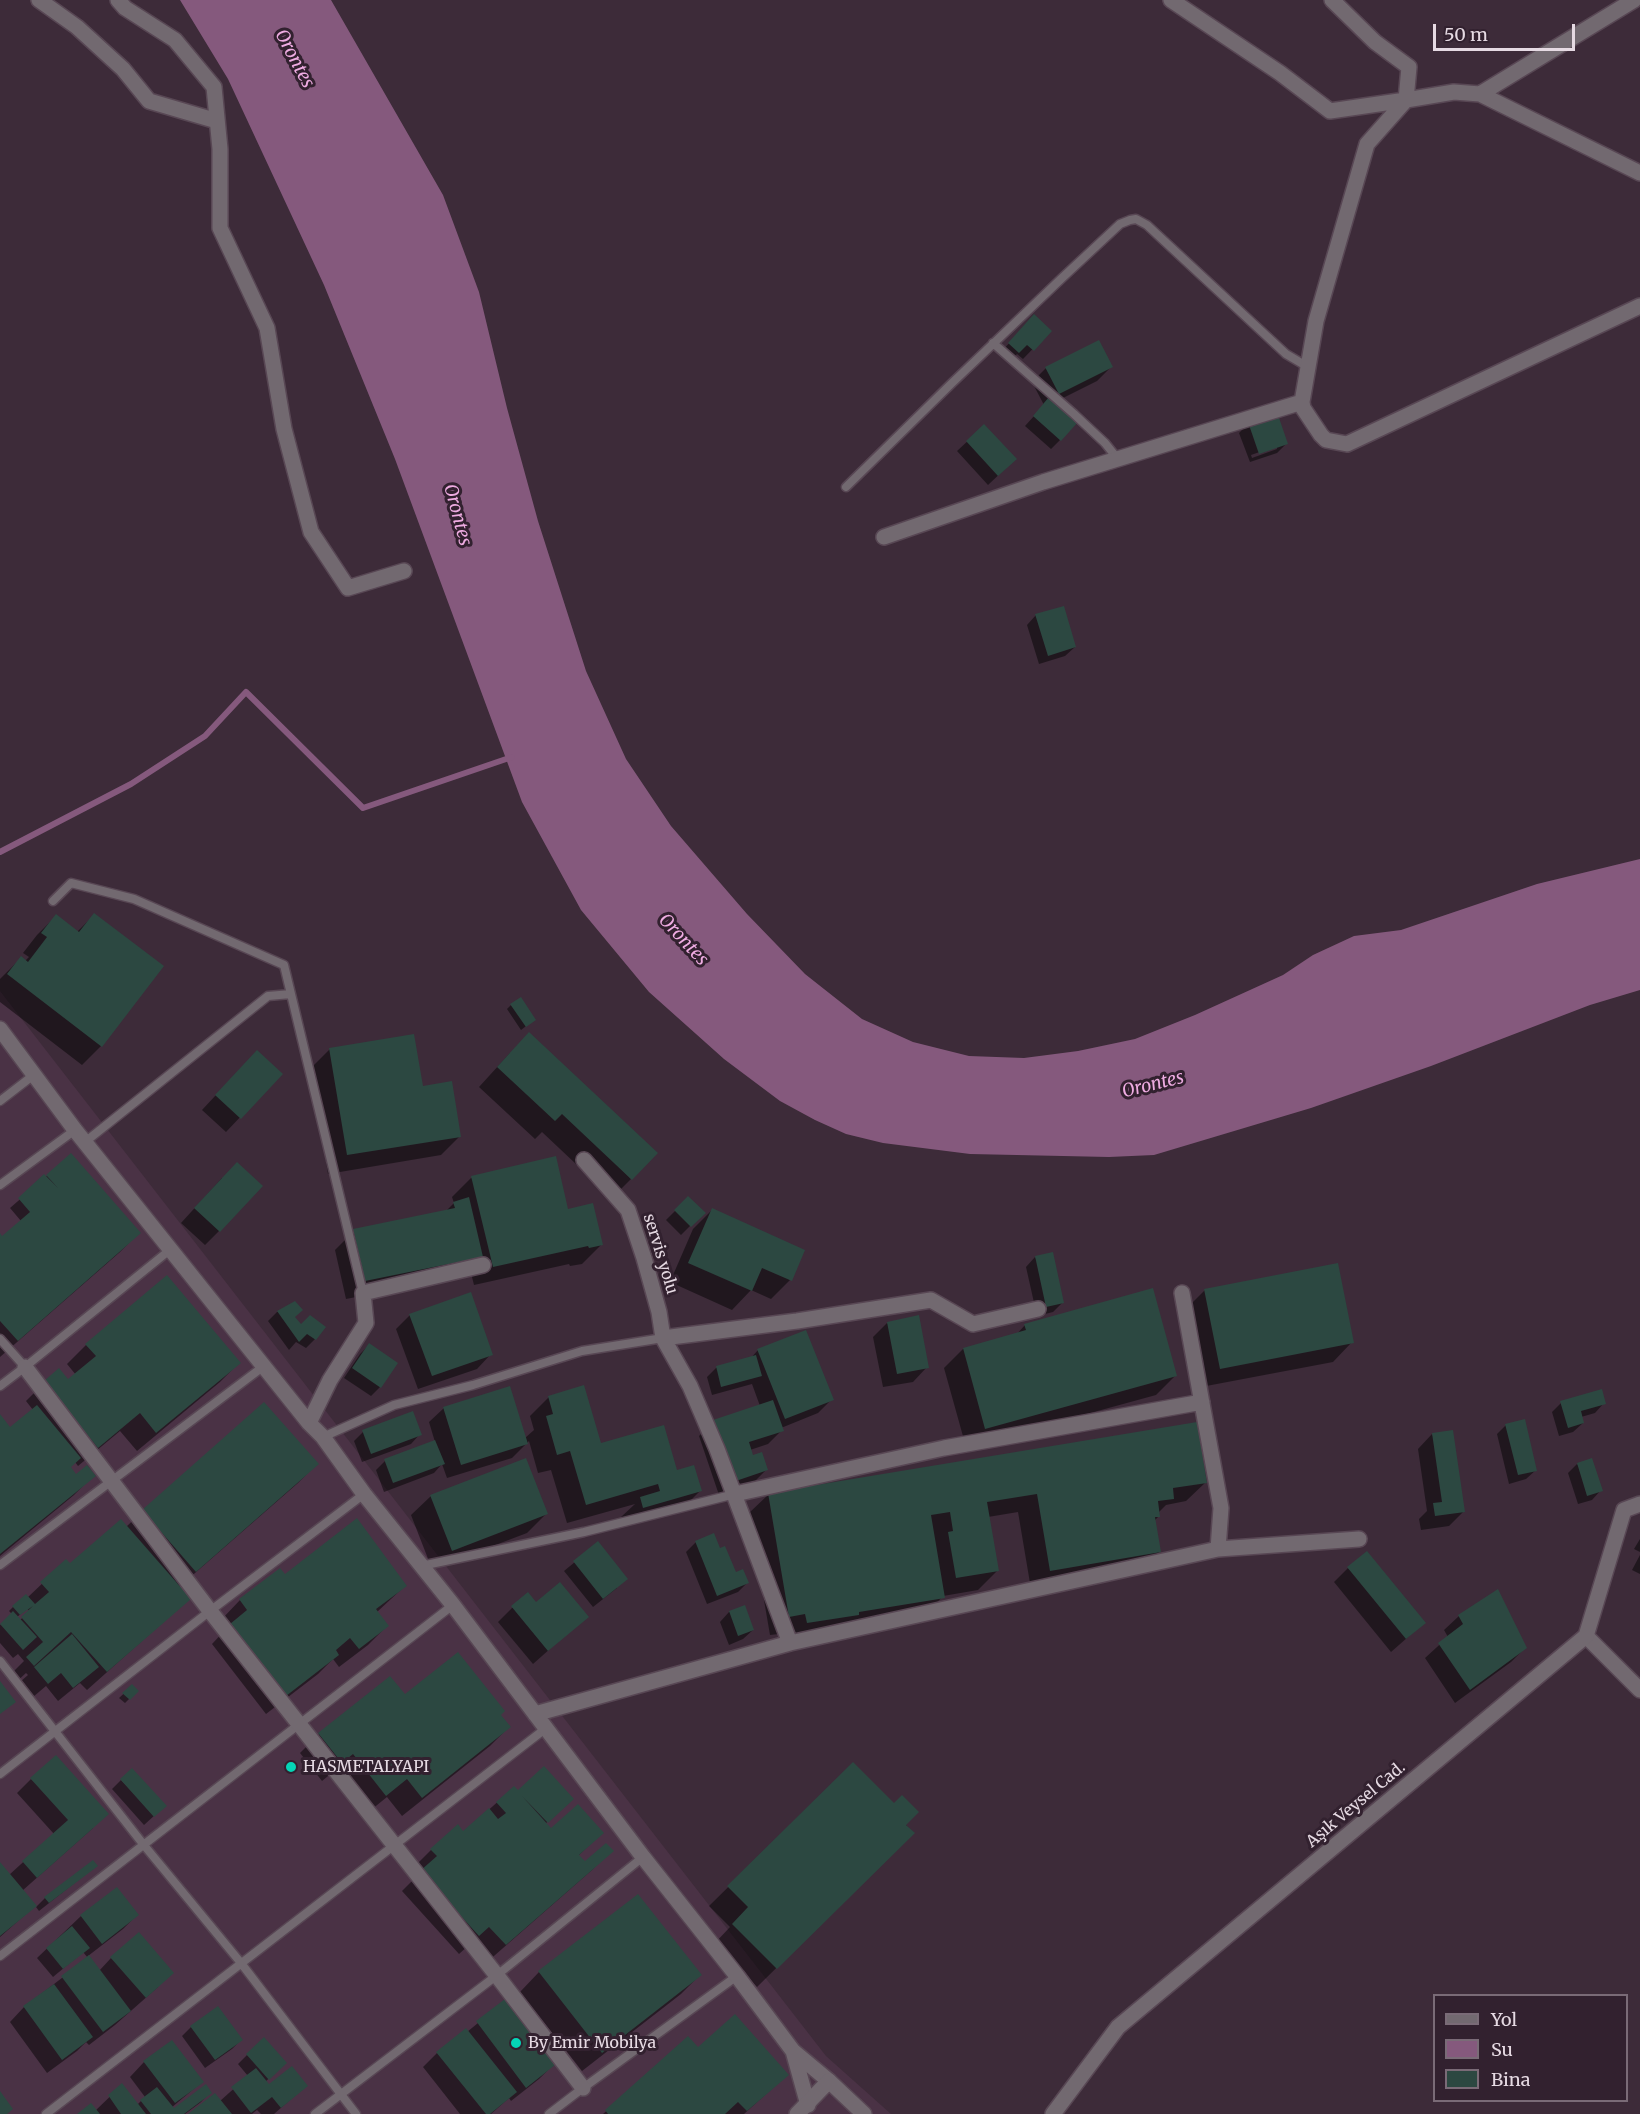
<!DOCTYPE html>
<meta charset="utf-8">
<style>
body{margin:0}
#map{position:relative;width:1640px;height:2114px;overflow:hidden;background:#3d2b39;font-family:Merriweather,serif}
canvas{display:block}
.legend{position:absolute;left:1433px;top:1994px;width:195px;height:108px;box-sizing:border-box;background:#32212f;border:2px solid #7a6b77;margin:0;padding:8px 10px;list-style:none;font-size:18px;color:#e6dae3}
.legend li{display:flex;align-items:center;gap:12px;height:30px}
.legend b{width:30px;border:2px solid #7a6b77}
.scale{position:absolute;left:1433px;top:24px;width:142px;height:27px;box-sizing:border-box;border:3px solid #e6dae3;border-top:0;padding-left:8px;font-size:18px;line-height:21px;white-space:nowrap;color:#e6dae3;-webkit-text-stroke:4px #32212f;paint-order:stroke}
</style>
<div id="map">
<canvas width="1640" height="2114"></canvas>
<ul class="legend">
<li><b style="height:8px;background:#726970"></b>Yol</li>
<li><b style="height:16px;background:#85597d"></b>Su</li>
<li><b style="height:16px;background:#2c4841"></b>Bina</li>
</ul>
<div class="scale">50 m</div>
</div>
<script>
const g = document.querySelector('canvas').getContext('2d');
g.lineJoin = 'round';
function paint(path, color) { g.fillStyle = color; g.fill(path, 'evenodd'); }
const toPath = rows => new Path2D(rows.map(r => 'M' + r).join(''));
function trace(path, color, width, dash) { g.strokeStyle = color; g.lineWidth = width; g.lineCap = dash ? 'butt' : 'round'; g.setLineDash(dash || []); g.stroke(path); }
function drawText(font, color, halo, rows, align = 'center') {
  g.font = font + ' Merriweather,serif'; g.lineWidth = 6; g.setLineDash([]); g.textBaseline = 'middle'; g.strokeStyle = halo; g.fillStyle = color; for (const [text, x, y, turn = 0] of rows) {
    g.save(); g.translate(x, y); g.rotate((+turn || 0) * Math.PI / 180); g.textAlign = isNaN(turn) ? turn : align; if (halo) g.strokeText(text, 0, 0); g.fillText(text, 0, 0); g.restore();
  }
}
paint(toPath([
 [0,991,826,2056,891,2114,0,2114]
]), '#4a3245');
paint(toPath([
 [180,0,331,0,443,195,479,292,507,408,538,521,586,671,626,759,671,826,747,914,805,974,862,1019,913,1042,969,1056,1024,1058,1078,1051,1135,1039,1195,1015,1283,975,1313,955,1354,936,1401,930,1537,884,1640,859,1640,990,1590,1005,1431,1066,1311,1108,1154,1155,1109,1157,970,1154,883,1143,846,1134,815,1120,780,1101,724,1059,649,992,581,910,522,802,395,459,324,285,228,79]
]), '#85597d');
paint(toPath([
 [1025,326,1050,331,1023,359,1017,354,1009,362,1000,353],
 [1111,367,1097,381,1053,403,1060,440,1051,449,1025,426,1044,405,1032,382,1046,368],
 [1249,423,1286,444,1277,453,1250,462,1239,433],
 [1277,446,1277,449,1252,458,1251,455],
 [984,426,1006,468,988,485,957,451],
 [1036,615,1075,647,1065,656,1039,664,1027,625],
 [94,915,101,1046,82,1065,0,1002,0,979,21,958,25,961,29,957,23,953,37,935,56,916,77,932],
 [511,1005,534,1020,521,1030,507,1009],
 [330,1049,421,1088,460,1136,441,1155,328,1174,311,1068],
 [510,1053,631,1179,612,1198,542,1132,535,1139,479,1087],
 [243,1066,281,1074,226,1132,202,1110],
 [71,1155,139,1233,120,1252,0,1357,0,1236,2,1238,21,1221,10,1208],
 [222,1178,219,1231,205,1245,181,1223],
 [471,1178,567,1211,601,1245,582,1264,570,1266,569,1264,474,1285,470,1269,462,1276,346,1299,335,1250,354,1231,445,1212,454,1203,452,1197],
 [688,1198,703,1213,681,1235,666,1220],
 [712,1210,790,1280,771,1299,751,1290,732,1310,670,1282,693,1229],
 [1035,1257,1062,1303,1053,1312,1037,1316,1026,1267],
 [1205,1290,1352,1342,1333,1362,1201,1387,1185,1310],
 [295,1302,293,1318,315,1339,306,1348,296,1342,289,1350,268,1321,277,1312],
 [410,1315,491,1354,477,1369,418,1389,396,1329],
 [887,1323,927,1367,913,1382,883,1387,873,1337],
 [1025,1325,1176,1375,1156,1395,966,1447,944,1368,963,1349,1016,1335],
 [86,1345,239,1363,220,1382,137,1451,120,1431,78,1466,75,1462,69,1468,76,1476,94,1475,74,1495,0,1556,0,1417,10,1429,33,1410,26,1401,45,1382,68,1381,76,1375,67,1364],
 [369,1345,380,1387,371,1396,344,1378,360,1354],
 [758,1350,832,1399,818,1413,781,1428,782,1430,768,1444,750,1450,752,1457,766,1470,752,1484,719,1495,699,1436,713,1422,760,1406,752,1384,712,1395,707,1377,716,1368,750,1359],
 [549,1397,600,1445,676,1472,700,1491,681,1510,624,1526,621,1517,635,1504,567,1523,551,1470,538,1473,529,1441,512,1458,447,1478,442,1464,434,1473,384,1492,376,1470,385,1461,435,1442,429,1422,444,1408,525,1438,534,1430,530,1416],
 [1561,1403,1604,1403,1595,1413,1581,1417,1583,1423,1573,1432,1559,1436,1552,1412],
 [1506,1425,1536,1470,1526,1479,1509,1484,1497,1434],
 [363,1432,420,1434,411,1444,362,1462,354,1441],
 [1432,1434,1463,1512,1449,1526,1421,1530,1419,1519,1427,1511,1418,1449],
 [317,1464,298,1483,179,1587,189,1599,87,1690,80,1683,58,1701,46,1686,33,1697,20,1682,28,1675,26,1673,14,1684,8,1677,24,1661,18,1654,13,1658,0,1643,0,1625,12,1614,9,1611,13,1607,27,1598,66,1561,70,1565,126,1527,143,1511],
 [27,1609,30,1611,20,1620,17,1617],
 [1577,1464,1601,1490,1592,1500,1578,1504,1568,1473],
 [1206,1482,1186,1501,1166,1505,1158,1513,1159,1516,1154,1521,1159,1552,1140,1571,1031,1589,1018,1512,988,1517,997,1571,978,1590,943,1596,924,1616,788,1642,787,1633,770,1635,749,1513,769,1494],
 [431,1496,546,1514,527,1533,432,1569,411,1515],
 [1640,1539,1640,1552,1634,1549],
 [696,1542,719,1550,735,1574,747,1583,738,1592,707,1604,686,1552],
 [598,1543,617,1588,593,1607,564,1571],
 [1640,1555,1640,1574,1632,1570],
 [1348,1568,1424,1623,1391,1652,1334,1582],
 [280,1570,285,1576,405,1586,377,1612,387,1626,368,1645,339,1667,333,1659,318,1674,266,1714,212,1644,227,1628,221,1620,240,1600],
 [536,1604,587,1616,533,1664,498,1622,512,1608],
 [744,1607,753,1630,743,1639,729,1645,720,1622,729,1612],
 [1459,1616,1525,1648,1511,1662,1455,1703,1425,1658,1448,1637,1444,1630],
 [390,1678,405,1696,499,1715,509,1727,490,1746,402,1816,387,1797,366,1814,333,1772,322,1781,300,1753,319,1734],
 [132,1686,137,1691,125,1703,119,1698],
 [853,1764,913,1833,757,1987,714,1944,730,1927,709,1906],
 [31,1779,93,1828,22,1891,35,1906,0,1937,0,1864,9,1875,54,1834,17,1793],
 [121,1780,155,1815,144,1825,112,1789],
 [513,1788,518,1793,563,1808,545,1824,551,1831,602,1833,578,1856,584,1863,611,1851,592,1870,486,1963,469,1945,459,1954,402,1891,418,1875,412,1869,431,1850,463,1833],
 [96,1866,39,1911,36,1907,45,1898],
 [116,1889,137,1915,123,1929,88,1956,99,1971,111,1958,158,1987,115,2025,89,2045,86,2042,77,2051,47,2073,10,2022,24,2007,88,1958,83,1952,53,1977,37,1958,81,1916],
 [539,1972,700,1975,681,1994,582,2071,520,1992],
 [505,2001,553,2065,539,2079,511,2101,509,2098,491,2114,460,2114,423,2067,437,2053,467,2032],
 [191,2027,241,2040,232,2049,205,2068,182,2036],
 [688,2038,698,2049,787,2075,744,2114,603,2114],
 [171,2042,202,2082,171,2108,173,2110,210,2092,201,2102,185,2114,79,2114,95,2111,122,2085,137,2105,145,2097,130,2077,144,2062],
 [247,2055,276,2072,265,2082,268,2086,306,2086,274,2114,261,2114,257,2110,252,2114,191,2114,220,2101,248,2076,238,2064]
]), '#0007');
trace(toPath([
 [0,852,131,784,205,736,246,692,363,808,512,757]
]), '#85597d', 6);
paint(toPath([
 [1034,314,1052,331,1034,351,1027,345,1019,353,1008,343],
 [1099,340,1113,367,1059,394,1045,367],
 [1049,397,1078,422,1061,441,1033,416],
 [1277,412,1288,444,1259,454,1248,422],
 [984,424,1017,459,998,476,966,441],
 [1064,606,1076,647,1048,656,1035,614],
 [94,913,164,966,102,1047,7,974,21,956,28,962,47,937,41,933,56,914,79,932],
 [521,997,536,1020,526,1027,510,1004],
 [529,1032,658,1153,632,1180,562,1114,555,1121,497,1067],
 [414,1034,423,1086,452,1081,461,1137,347,1155,329,1048],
 [257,1050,283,1074,241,1119,215,1095],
 [71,1153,141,1233,18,1341,0,1321,0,1233,2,1236,30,1212,18,1198,44,1174,58,1188,46,1175],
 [556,1156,568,1209,593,1203,603,1245,589,1248,588,1246,493,1267,471,1176],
 [237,1162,263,1186,220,1232,194,1208],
 [688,1196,706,1213,691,1227,674,1210],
 [469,1197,483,1257,365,1281,353,1229,455,1208,453,1202],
 [712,1208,805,1250,792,1281,762,1268,752,1291,688,1263],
 [1053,1252,1064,1303,1046,1307,1035,1256],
 [1338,1263,1354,1343,1220,1369,1204,1289],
 [167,1275,241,1363,156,1433,140,1413,98,1448,44,1381,59,1368,68,1379,96,1356,85,1344],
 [1153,1288,1177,1376,985,1429,963,1348,1026,1330,1024,1324],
 [471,1292,493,1355,432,1376,409,1314],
 [295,1301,303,1310,295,1317,301,1324,310,1315,326,1327,316,1340,307,1334,299,1342,277,1311],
 [919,1315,929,1368,897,1374,887,1322],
 [806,1330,834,1400,785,1419,757,1349],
 [369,1343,398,1363,381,1388,352,1368],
 [756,1355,762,1376,721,1387,716,1366],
 [584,1385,601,1443,664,1425,677,1470,694,1465,702,1491,643,1508,640,1497,660,1491,658,1484,586,1505,570,1451,557,1455,546,1416,553,1414,548,1396],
 [510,1386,528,1444,461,1465,443,1407],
 [1602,1389,1606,1404,1581,1411,1584,1423,1568,1428,1560,1401],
 [773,1400,784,1431,749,1442,753,1455,762,1452,768,1470,733,1482,713,1420],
 [264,1402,319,1464,196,1572,142,1510],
 [37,1405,81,1458,71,1467,76,1474,87,1465,96,1476,0,1554,0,1414,10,1427],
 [413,1411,422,1435,371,1454,362,1430],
 [1525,1419,1537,1471,1518,1475,1505,1424],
 [1197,1422,1207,1483,1173,1488,1174,1499,1158,1501,1160,1517,1155,1517,1161,1552,1050,1571,1037,1494,987,1502,999,1571,956,1578,948,1532,953,1531,950,1512,931,1515,945,1598,859,1612,859,1615,807,1623,805,1614,789,1617,768,1493],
 [1453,1430,1465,1512,1435,1516,1433,1503,1442,1502,1432,1433],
 [435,1440,445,1464,393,1483,384,1459],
 [526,1458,548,1514,452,1551,430,1495],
 [1592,1458,1603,1491,1587,1496,1577,1463],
 [357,1518,407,1586,376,1609,389,1626,359,1649,350,1638,336,1650,339,1655,286,1696,230,1624,247,1610,239,1599,280,1568,285,1574],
 [121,1519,191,1599,107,1672,71,1632,34,1666,26,1657,43,1642,21,1617,33,1606,20,1615,12,1606,26,1594,35,1604,49,1592,40,1582,66,1559,70,1563],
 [714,1533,720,1548,725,1546,736,1572,743,1569,749,1583,717,1596,695,1541],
 [598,1541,628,1579,603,1599,573,1561],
 [1367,1551,1426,1623,1406,1639,1347,1567],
 [560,1582,589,1617,548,1651,511,1606,528,1592,536,1602],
 [1498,1589,1527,1648,1470,1690,1438,1643,1463,1624,1458,1615],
 [745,1605,754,1630,738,1636,729,1611],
 [13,1611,37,1637,23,1650,0,1624],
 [72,1634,99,1667,73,1688,61,1673,48,1684,34,1667],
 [458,1652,505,1711,501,1715,511,1727,422,1798,407,1779,386,1796,353,1754,342,1763,318,1733,390,1676,405,1694],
 [0,1681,16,1702,0,1714],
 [132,1684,139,1691,130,1700,122,1693],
 [56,1755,109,1814,37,1878,22,1861,68,1820,30,1778],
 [853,1762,894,1803,902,1795,919,1812,906,1825,915,1833,777,1969,732,1924,748,1907,727,1886],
 [544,1766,574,1799,548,1823,522,1796,551,1828,578,1804,604,1833,579,1855,585,1861,606,1843,614,1851,506,1945,489,1927,479,1936,420,1871,437,1856,430,1849,458,1824,463,1831,489,1808,498,1819,506,1813,496,1802,514,1786,518,1790],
 [132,1768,167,1806,154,1817,120,1779],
 [93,1860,98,1866,49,1903,44,1897],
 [0,1862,37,1906,0,1936],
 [117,1887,139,1915,102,1944,80,1915],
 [638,1894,702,1975,602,2053,538,1971],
 [72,1926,90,1948,63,1969,46,1948],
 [139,1932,174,1973,146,1998,110,1957],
 [89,1955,131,2011,103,2032,61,1976],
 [54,1984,93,2037,62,2060,23,2006],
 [505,1999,555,2065,526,2088,476,2021],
 [218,2006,243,2040,215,2060,190,2026],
 [735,2014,789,2075,747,2111,738,2102,725,2114,608,2114,605,2110,688,2036,698,2047],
 [466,2028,517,2092,490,2114,486,2114,436,2052],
 [264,2037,287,2063,269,2080,246,2054],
 [172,2040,204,2082,175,2103,143,2061],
 [292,2066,308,2086,281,2108,272,2097,251,2113,231,2087,256,2068,269,2084],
 [122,2083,146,2114,121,2114,108,2095],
 [206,2084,212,2093,184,2114,151,2114,140,2100,157,2087,174,2108],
 [0,2091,13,2109,7,2114,0,2114],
 [215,2093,232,2114,188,2114],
 [91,2103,100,2114,77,2114]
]), '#2c4841');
const service = toPath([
 [993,343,1074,414,1105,443,1117,458],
 [846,487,952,383,1062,278,1120,224,1130,220,1136,219,1147,225,1286,354,1308,367],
 [53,901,71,883,134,899,284,965,363,1293],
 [0,1101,35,1074],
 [85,1142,268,996,291,994],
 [0,1185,75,1130],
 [0,1339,25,1367,171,1249],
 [0,1386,25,1367],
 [323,1437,394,1405,473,1385,582,1351,663,1338],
 [0,1565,264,1366],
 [421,1566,584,1532,735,1494],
 [0,1661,143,1844,241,1963,356,2114],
 [0,1774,210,1611,364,1494],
 [0,1956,453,1605],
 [46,2114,545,1729],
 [315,2114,496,1976,643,1857],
 [549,2114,583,2088,737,1976]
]);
const minor = toPath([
 [39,0,77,27,123,69,149,101,217,121],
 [118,0,125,8,175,40,214,87,220,149,220,228,267,328,284,429,311,532,348,588,404,571],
 [1171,0,1280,73,1330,111,1406,100,1409,67,1375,42,1332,0],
 [1480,94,1634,0],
 [1640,173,1480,94,1454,92,1406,100,1367,144,1316,321,1302,402,1303,408,1321,435,1326,440,1347,444,1640,306],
 [884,537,1043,482,1302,402],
 [0,1029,75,1130,309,1423,323,1437,364,1494,453,1605,643,1857,737,1976,793,2051,808,2105],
 [584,1160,628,1210,644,1258,659,1312,663,1338,690,1386,717,1449,790,1643],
 [663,1338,797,1321,931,1300,973,1324,1038,1309],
 [25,1367,210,1611,498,1977,583,2088],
 [309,1423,330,1380,366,1323,363,1293,483,1265],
 [735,1494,944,1448,1202,1402],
 [1218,1549,1359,1539],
 [1586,1636,1640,1690],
 [535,1714,790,1643,1218,1549,1221,1508,1182,1293],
 [793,2051,829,2081]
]);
const tertiary = toPath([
 [797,2114,829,2081,864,2114],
 [1053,2114,1118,2027,1586,1636,1624,1510,1640,1504]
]);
trace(service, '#584754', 11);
trace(minor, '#584754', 18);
trace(tertiary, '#584754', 18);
trace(service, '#726970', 8);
trace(minor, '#726970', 15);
trace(tertiary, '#726970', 15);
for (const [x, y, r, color] of [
 [291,1767,6,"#05d5b6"],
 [516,2043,6,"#05d5b6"]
]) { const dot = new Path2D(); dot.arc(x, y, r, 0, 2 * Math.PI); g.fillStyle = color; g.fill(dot); trace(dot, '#32212f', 2); }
drawText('16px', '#e6dae3', '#32212f', [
 ["servis yolu",660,1254,73],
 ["Aşık Veysel Cad.",1356,1805,-40]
]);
drawText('16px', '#e6dae3', '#32212f', [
 ["HASMETALYAPI",303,1767],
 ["By Emir Mobilya",528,2043]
], 'left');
drawText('italic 18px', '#eface2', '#32212f', [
 ["Orontes",294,59,62],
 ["Orontes",457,515,75],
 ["Orontes",683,940,47],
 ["Orontes",1153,1085,-14]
]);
</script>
